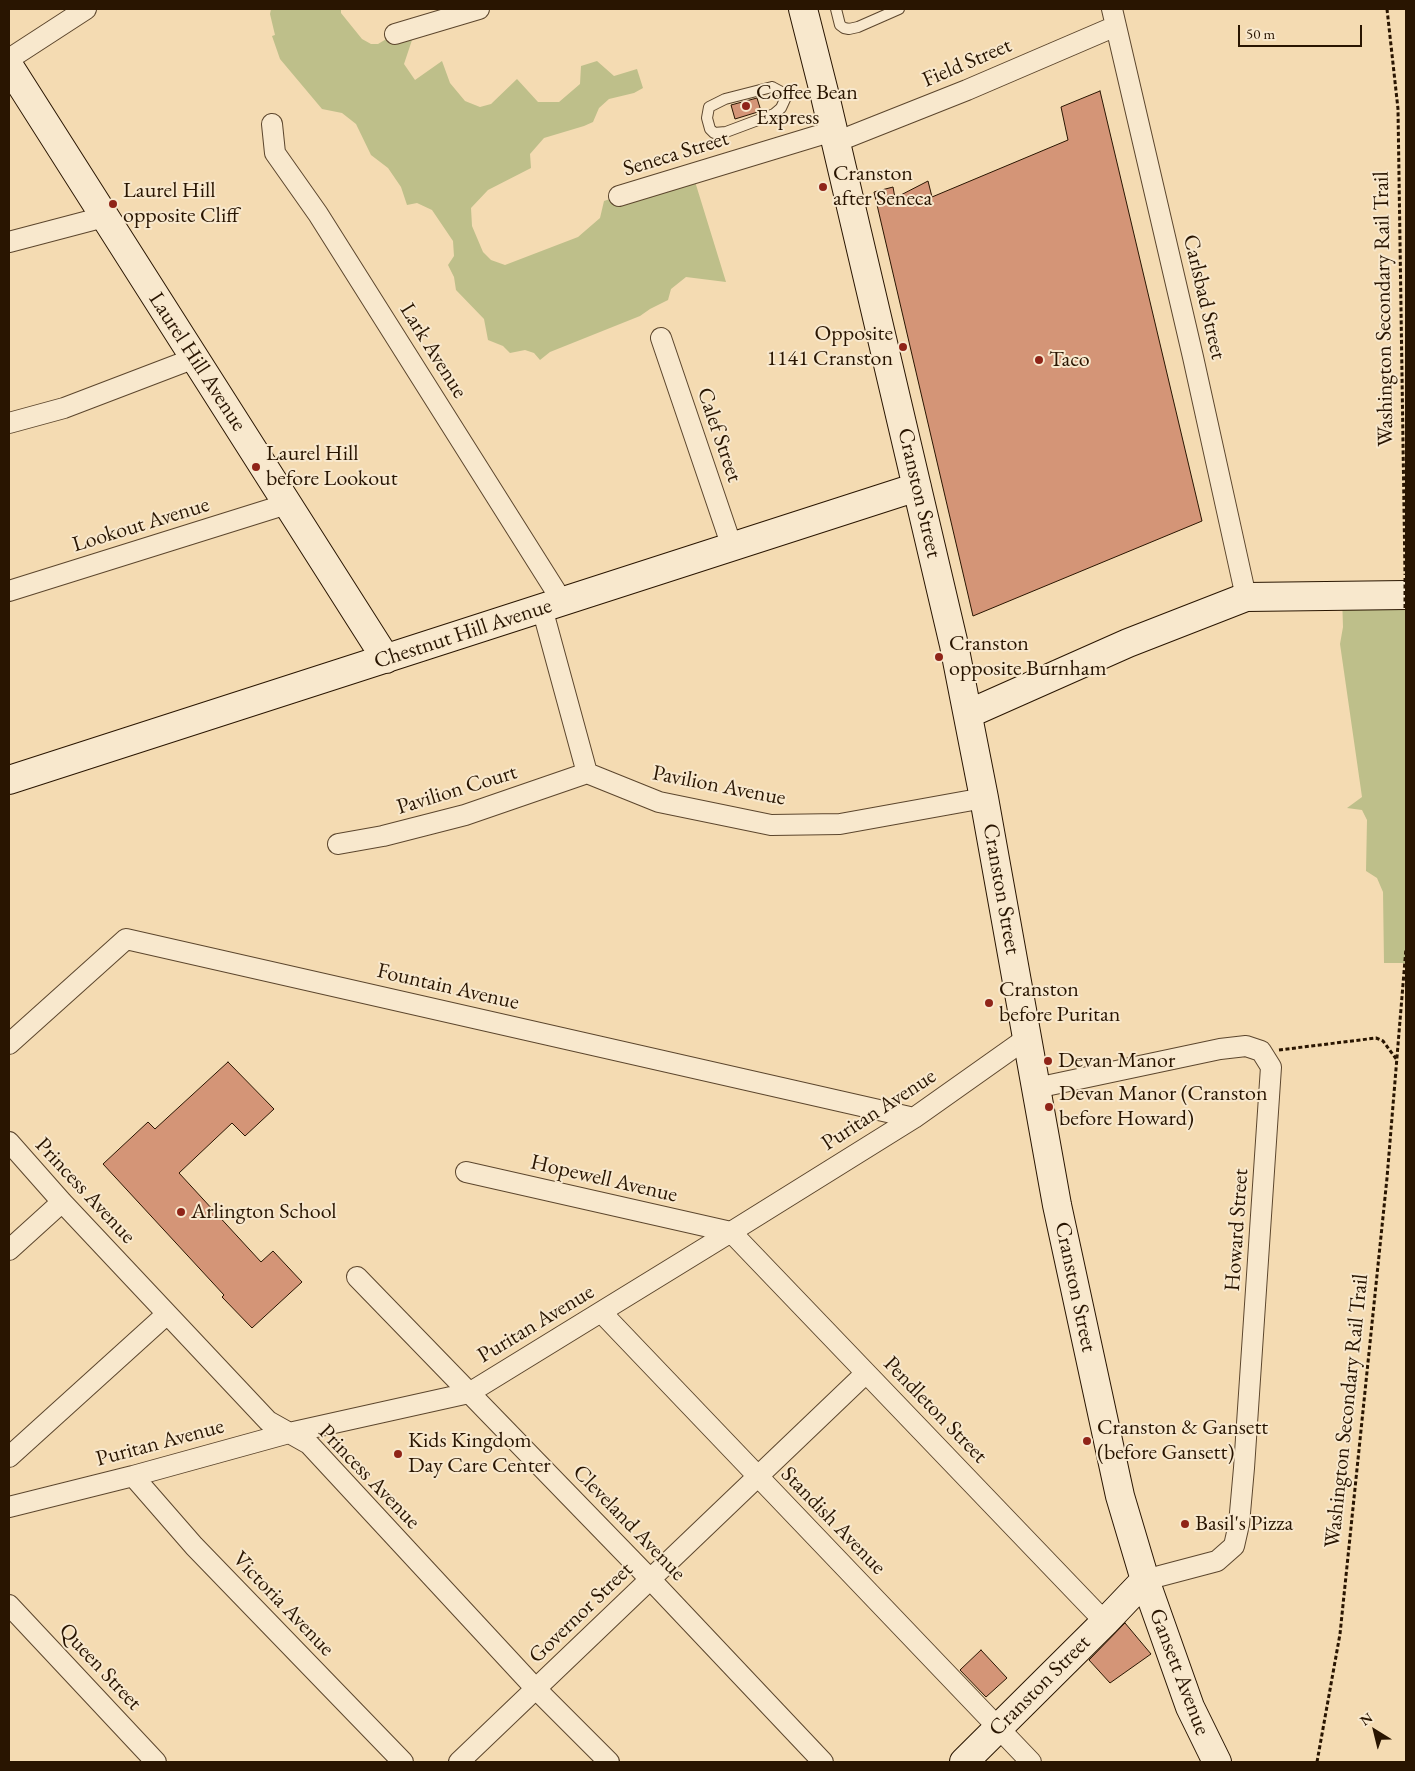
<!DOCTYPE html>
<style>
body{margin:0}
#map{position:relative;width:1415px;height:1771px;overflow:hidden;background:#f4dbb2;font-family:"EB Garamond",serif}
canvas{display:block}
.frame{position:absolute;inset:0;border:10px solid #291501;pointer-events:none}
.north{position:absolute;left:1350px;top:1706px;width:50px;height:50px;-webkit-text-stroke:4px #f8e8cd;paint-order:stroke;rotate:324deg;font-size:14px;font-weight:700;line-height:20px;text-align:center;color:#291501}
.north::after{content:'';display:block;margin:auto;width:18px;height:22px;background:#291501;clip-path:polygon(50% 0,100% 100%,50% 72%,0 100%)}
.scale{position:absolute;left:1238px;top:25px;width:124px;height:22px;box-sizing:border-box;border:2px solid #291501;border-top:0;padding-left:6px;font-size:15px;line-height:18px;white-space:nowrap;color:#291501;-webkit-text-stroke:4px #f8e8cd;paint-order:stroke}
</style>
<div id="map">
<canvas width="1415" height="1771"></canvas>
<div class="frame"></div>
<div class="north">N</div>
<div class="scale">50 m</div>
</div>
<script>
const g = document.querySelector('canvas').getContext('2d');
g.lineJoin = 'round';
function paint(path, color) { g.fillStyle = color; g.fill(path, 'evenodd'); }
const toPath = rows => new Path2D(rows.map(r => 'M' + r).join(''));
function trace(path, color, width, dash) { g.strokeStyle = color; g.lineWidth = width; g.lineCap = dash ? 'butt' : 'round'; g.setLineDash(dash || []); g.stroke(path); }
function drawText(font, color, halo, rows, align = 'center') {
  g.font = font + ' "EB Garamond",serif'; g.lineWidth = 4; g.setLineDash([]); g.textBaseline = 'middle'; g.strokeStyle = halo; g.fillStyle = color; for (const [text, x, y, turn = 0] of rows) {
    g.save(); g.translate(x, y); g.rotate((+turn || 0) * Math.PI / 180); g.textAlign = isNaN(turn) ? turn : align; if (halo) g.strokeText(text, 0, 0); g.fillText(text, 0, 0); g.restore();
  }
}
paint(toPath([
 [271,9,341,9,341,13,362,39,371,44,378,44,408,26,414,34,404,64,415,80,442,61,450,83,465,101,480,107,491,104,517,79,538,102,559,102,580,84,581,66,597,61,614,76,637,69,643,88,634,93,609,99,599,108,593,122,584,126,544,138,530,154,531,168,488,190,471,208,472,226,483,252,491,260,505,265,578,237,600,218,604,201,652,185,693,175,726,282,686,277,671,289,668,300,650,309,640,316,550,352,540,360,534,353,525,350,510,353,503,346,488,340,484,319,456,290,454,277,448,265,454,256,453,241,432,210,417,203,407,205,401,187,388,168,371,155,356,124,342,113,322,109,280,59,272,36,275,35,270,14],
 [1406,593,1406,963,1384,963,1383,892,1377,878,1366,871,1367,820,1362,810,1347,808,1362,797,1340,644,1343,627,1342,596]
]), '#bebf8a');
const building = toPath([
 [1100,91,1202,521,973,616,874,192,893,187,895,198,928,181,932,197,1068,140,1061,107,1100,91],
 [757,98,761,111,735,119,731,105,757,98],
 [228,1062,274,1109,245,1136,232,1123,179,1173,261,1262,273,1251,302,1282,252,1328,222,1297,224,1295,103,1164,148,1122,155,1129,228,1062],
 [1125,1623,1151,1654,1110,1683,1089,1660,1125,1623],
 [981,1650,1007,1678,986,1697,960,1670,981,1650]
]);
paint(building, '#d49577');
trace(building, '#291501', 1);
const lane = toPath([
 [836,9,840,25,844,28,849,29,858,27,899,9],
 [772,87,787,95,781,108,774,114,726,132,714,133,710,129,707,118,709,107,725,99,772,87]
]);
const street = toPath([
 [1112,9,1193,357,1246,597],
 [395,34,479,9],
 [9,59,86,9],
 [272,124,275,153,318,214,562,601],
 [836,142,967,90,1116,26],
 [619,196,833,131],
 [9,242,104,217],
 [661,338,732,547],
 [9,423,64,408,195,358],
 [9,591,287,504],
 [542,608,587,773],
 [587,773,659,802,771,825,840,824,984,798],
 [338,844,383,836,465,815,587,773],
 [9,1044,126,939,914,1118],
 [1036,1088,1220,1049,1246,1046,1261,1051,1271,1067,1244,1468,1239,1524,1234,1546,1217,1561,1145,1580],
 [9,1142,62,1202,268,1421,309,1444,536,1689,609,1762],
 [466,1172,731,1232,1105,1622],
 [9,1250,62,1202],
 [357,1277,651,1580,823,1762],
 [601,1312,1031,1762],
 [9,1457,167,1314],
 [133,1476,194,1546,403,1762],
 [9,1507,133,1476,289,1433,469,1393,731,1232,914,1118,1027,1038],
 [9,1605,156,1762],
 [459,1762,866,1373]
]);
const secondary = toPath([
 [803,9,825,96,954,645,984,798,1057,1205,1120,1496,1145,1580,1105,1622,964,1762],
 [9,66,386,659],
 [968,714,1128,643,1246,597,1406,595],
 [9,780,917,487],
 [1145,1580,1190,1707,1217,1762]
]);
trace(lane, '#5c462d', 12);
trace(street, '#5c462d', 22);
trace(secondary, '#291501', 30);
trace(toPath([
 [1387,9,1398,109,1405,575],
 [1279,1050,1376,1038,1383,1041,1397,1060],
 [1317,1762,1340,1634,1387,1178,1406,948]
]), '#291501', 3, [4, 2.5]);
trace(lane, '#f8e8cd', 10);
trace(street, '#f8e8cd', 20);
trace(secondary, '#f8e8cd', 28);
trace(toPath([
 [1405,578,1405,609]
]), '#291501', 3, [4, 2.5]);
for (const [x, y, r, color] of [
 [746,106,5,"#8f2418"],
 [823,187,5,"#8f2418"],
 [113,204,5,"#8f2418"],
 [903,347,5,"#8f2418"],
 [1039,360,5,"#8f2418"],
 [256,467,5,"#8f2418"],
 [939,657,5,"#8f2418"],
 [989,1003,5,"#8f2418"],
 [1048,1061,5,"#8f2418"],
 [1049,1107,5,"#8f2418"],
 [181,1212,5,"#8f2418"],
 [1087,1441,5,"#8f2418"],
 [398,1454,5,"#8f2418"],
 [1185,1524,5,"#8f2418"]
]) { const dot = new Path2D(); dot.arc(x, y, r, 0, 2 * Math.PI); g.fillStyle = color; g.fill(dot); trace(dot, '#f8e8cd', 2); }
drawText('22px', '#291501', '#f8e8cd', [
 ["Field Street",967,63,-23],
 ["Seneca Street",676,154,-17],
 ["Carlsbad Street",1204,297,77],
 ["Washington Secondary Rail Trail",1384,309,-91],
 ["Lark Avenue",433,351,58],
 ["Laurel Hill Avenue",197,362,57],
 ["Calef Street",719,435,71],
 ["Cranston Street",919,493,77],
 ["Lookout Avenue",141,525,-17],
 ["Chestnut Hill Avenue",463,634,-18],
 ["Pavilion Avenue",719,786,11],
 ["Pavilion Court",457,790,-17],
 ["Cranston Street",1001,889,80],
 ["Fountain Avenue",448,987,13],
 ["Puritan Avenue",879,1110,-33],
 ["Hopewell Avenue",604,1179,13],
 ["Princess Avenue",85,1191,47],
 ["Howard Street",1237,1230,-86],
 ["Cranston Street",1075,1287,78],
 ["Puritan Avenue",536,1324,-31],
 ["Pendleton Street",935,1410,46],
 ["Washington Secondary Rail Trail",1347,1411,-84],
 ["Puritan Avenue",160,1443,-15],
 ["Princess Avenue",369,1477,46],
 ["Standish Avenue",833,1521,46],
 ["Cleveland Avenue",629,1523,46],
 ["Victoria Avenue",283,1604,46],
 ["Governor Street",581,1613,-44],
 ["Queen Street",100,1667,47],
 ["Gansett Avenue",1179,1672,69],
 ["Cranston Street",1040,1686,-45]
]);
drawText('22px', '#291501', '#f8e8cd', [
 ["Coffee Bean",756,93],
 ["Express",756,118],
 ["Cranston",833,174],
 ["after Seneca",833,199],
 ["Laurel Hill",123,191],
 ["opposite Cliff",123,216],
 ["Opposite",893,334,"right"],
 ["1141 Cranston",893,359,"right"],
 ["Taco",1049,360],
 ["Laurel Hill",266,454],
 ["before Lookout",266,479],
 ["Cranston",949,644],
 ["opposite Burnham",949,669],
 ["Cranston",999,990],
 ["before Puritan",999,1015],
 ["Devan Manor",1058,1061],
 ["Devan Manor (Cranston",1059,1094],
 ["before Howard)",1059,1119],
 ["Arlington School",191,1212],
 ["Cranston & Gansett",1097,1428],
 ["(before Gansett)",1097,1453],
 ["Kids Kingdom",408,1441],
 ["Day Care Center",408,1466],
 ["Basil's Pizza",1195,1524]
], 'left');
</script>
